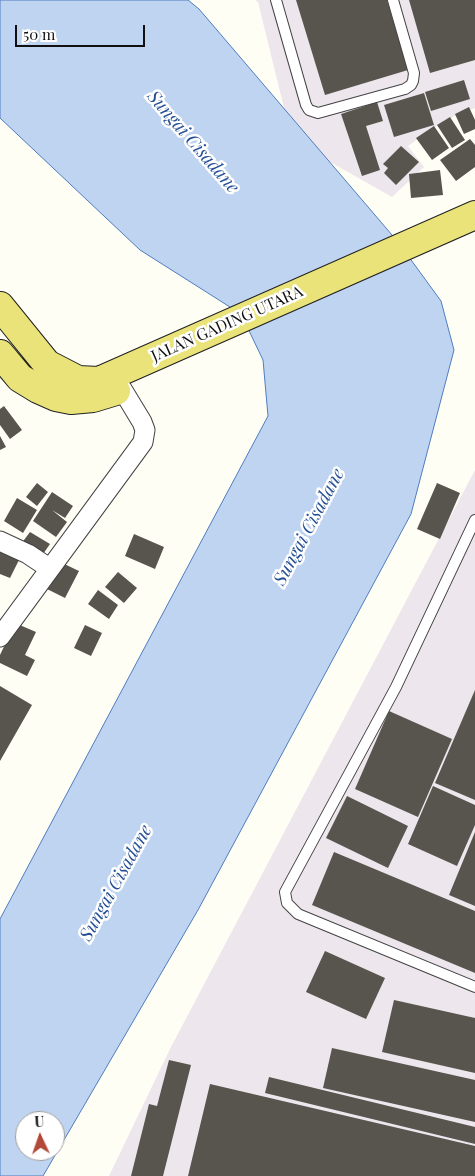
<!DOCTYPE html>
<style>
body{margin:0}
#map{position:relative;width:475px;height:1176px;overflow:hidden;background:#fefef5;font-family:"Playfair Display",serif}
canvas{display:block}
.north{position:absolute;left:15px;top:1111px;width:50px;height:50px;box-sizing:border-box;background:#fff;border:1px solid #9f9f9f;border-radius:50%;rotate:357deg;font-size:14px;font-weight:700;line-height:20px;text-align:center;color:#101010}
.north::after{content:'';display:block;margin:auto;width:18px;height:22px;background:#b24837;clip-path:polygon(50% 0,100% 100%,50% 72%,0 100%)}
.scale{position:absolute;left:15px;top:25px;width:130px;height:22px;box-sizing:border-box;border:2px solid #101010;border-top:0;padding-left:6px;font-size:15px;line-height:18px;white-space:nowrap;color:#101010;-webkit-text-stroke:4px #fff;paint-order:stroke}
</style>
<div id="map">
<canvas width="475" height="1176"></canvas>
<div class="north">U</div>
<div class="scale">50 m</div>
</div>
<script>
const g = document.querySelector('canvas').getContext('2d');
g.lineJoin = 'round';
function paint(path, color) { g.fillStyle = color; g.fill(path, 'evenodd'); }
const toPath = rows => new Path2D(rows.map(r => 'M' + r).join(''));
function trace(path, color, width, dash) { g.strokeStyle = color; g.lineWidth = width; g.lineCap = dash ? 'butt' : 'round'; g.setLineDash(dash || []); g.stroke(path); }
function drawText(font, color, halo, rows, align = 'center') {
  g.font = font + ' "Playfair Display",serif'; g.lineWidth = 5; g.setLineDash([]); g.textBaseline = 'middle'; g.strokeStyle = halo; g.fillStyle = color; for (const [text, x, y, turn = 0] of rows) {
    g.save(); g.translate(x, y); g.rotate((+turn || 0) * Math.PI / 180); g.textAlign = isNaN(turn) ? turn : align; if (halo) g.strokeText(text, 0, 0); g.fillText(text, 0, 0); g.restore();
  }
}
paint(toPath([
 [255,0,475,0,475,108,445,120,408,146,424,167,392,197,318,155,287,120,258,2],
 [475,470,475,1176,109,1176,171,1047]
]), '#ede6ed');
const water = toPath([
 [0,0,188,0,199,9,398,242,441,301,454,350,411,514,198,910,43,1176,0,1176,0,919,268,416,263,360,241,314,140,250,0,118,0,0],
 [25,1121,55,1121,55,1151,25,1151,25,1121]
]);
paint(water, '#bfd4f0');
trace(water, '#4e7dbf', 1);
paint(toPath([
 [296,0,387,0,408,70,325,95],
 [409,0,475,0,475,60,430,73],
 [464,80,470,99,431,111,425,92],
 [424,93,434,125,394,137,384,105],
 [377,102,383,121,366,126,380,170,362,176,341,114],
 [469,107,475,120,475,129,464,134,455,114],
 [450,117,465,140,452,148,437,125],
 [434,126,449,148,432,160,416,138],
 [470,139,475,145,475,167,456,181,440,160],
 [401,146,419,162,396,185,384,173,388,168,383,164],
 [440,170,443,195,411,198,409,174],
 [4,406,22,430,10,439,0,425,0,409],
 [0,436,6,447,0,450],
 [37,483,48,492,37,506,26,497],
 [437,483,460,493,440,539,417,529],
 [52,492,73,506,65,518,52,510,67,522,56,537,33,521],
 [17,498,37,510,23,533,4,521],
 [30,532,50,544,41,557,21,544],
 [134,534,164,547,155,569,125,556],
 [0,546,21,556,10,578,0,574],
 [58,561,79,571,65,598,45,588],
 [118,572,137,588,124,603,105,587],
 [98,590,118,605,109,619,88,604],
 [15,623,36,632,25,655,35,660,27,676,0,663,0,655],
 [85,625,102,633,91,656,74,648],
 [0,686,32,705,0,761],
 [475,690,475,800,435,783],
 [389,711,452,739,418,817,355,789],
 [433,786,475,805,475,825,457,866,408,844],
 [347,796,408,826,388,868,326,838],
 [475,832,475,906,449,895],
 [334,852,475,911,475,973,312,905],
 [325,951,385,978,366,1019,306,992],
 [394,1000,475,1018,475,1073,382,1052],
 [332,1048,475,1080,475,1122,323,1088],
 [169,1060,191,1065,163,1176,131,1176,149,1104,157,1106],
 [269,1077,475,1127,475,1144,265,1093],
 [210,1084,475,1146,475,1176,188,1176]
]), '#58544e');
const service = toPath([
 [276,0,306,105,309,110,318,113,405,89,411,85,413,81,414,73,393,0],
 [475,520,396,687,285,892,287,903,298,914,475,987]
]);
const minor = toPath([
 [0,541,28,554,49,568],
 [0,637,143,442,145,430,142,422,122,389]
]);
const primary = toPath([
 [0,306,47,364,78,380,99,381,475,215],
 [0,354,20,378,38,389,56,397,71,400,93,398,116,391]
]);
trace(service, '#434343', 12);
trace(minor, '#434343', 21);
trace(primary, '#212121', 30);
trace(service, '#fff', 10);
trace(minor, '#fff', 19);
trace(primary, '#e9e379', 28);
drawText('16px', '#101010', '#fff', [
 ["JALAN GADING UTARA",227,324,-24]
]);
drawText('italic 18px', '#265095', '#fff', [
 ["Sungai Cisadane",193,142,49],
 ["Sungai Cisadane",309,527,-62],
 ["Sungai Cisadane",116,883,-61]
]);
</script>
